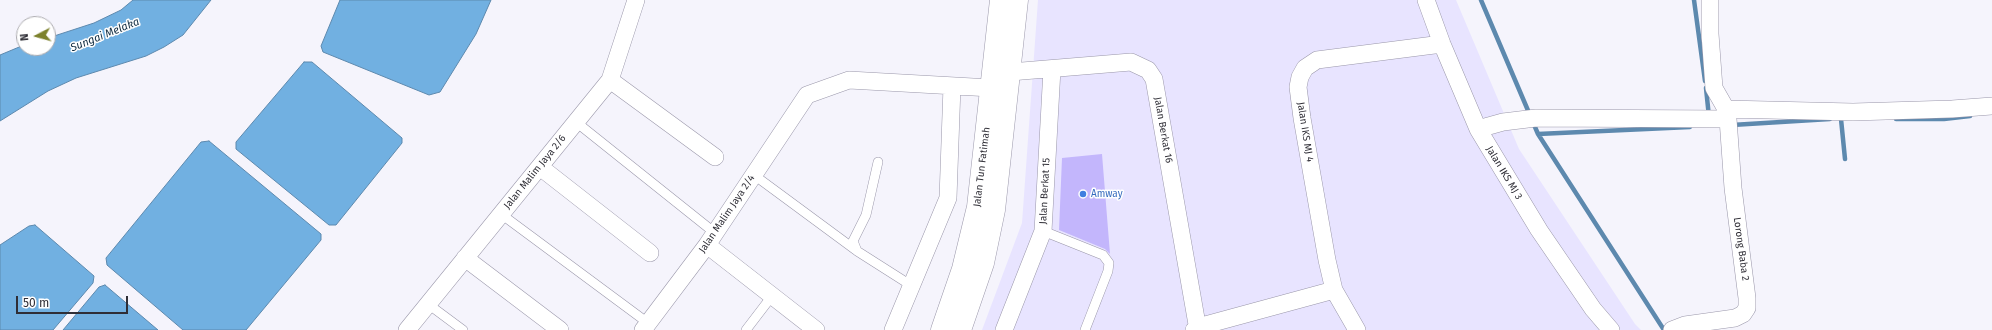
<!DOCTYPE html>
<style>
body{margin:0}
#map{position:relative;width:1992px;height:330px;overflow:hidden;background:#f5f4fc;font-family:"Fira Sans",sans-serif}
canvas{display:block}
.north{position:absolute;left:16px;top:16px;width:40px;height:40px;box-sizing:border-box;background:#fff;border:1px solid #acabaf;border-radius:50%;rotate:264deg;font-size:11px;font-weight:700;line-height:16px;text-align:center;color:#2f2e36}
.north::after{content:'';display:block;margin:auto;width:14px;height:18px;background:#7d822d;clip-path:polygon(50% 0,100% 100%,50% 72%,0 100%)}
.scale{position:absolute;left:16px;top:296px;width:112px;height:18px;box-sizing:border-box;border:2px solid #2f2e36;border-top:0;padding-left:5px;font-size:12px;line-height:14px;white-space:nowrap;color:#2f2e36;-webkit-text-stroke:3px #fff;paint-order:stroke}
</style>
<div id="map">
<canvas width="1992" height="330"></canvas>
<div class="north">N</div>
<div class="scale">50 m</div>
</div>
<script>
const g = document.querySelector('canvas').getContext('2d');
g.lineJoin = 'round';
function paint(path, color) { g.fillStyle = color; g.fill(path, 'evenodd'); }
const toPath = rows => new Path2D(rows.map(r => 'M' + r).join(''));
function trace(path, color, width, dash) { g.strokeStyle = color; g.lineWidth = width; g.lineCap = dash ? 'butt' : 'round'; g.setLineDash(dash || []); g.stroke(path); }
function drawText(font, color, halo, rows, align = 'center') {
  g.font = font + ' "Fira Sans",sans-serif'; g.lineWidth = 3; g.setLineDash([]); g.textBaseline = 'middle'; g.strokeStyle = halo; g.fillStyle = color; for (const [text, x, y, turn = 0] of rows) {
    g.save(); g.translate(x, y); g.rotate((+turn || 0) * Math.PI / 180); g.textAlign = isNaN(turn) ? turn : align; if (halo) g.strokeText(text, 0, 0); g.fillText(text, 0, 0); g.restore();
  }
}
paint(toPath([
 [1038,0,1456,0,1519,149,1635,324,1641,330,982,330,1022,223]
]), '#e8e4ff');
const water = toPath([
 [133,0,211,0,183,35,164,47,146,56,76,78,48,91,0,121,0,55,24,45,24,48,48,48,48,38,94,23,121,10,133,0],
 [340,0,491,0,476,34,440,92,429,95,323,52,321,46,340,0],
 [304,62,312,62,402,138,402,143,336,225,329,225,236,149,236,142,304,62],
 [209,141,321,234,321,240,246,330,183,330,107,265,106,258,201,142,209,141],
 [35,225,94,276,93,283,53,330,0,330,0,245,29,226,35,225],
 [105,285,158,330,63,330,99,287,105,285]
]);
paint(water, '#71b0e1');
trace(water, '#5d89ae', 1);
trace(toPath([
 [1481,0,1538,134,1664,330],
 [1694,0,1705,81],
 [1706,88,1709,117],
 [1841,119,1845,159],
 [1896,119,1944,119,1970,116],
 [1732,125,1830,119],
 [1538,134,1690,127]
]), '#5d89ae', 4.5);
paint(toPath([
 [1102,154,1110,254,1105,249,1059,230,1062,158]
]), '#c3b6fc');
const service = toPath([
 [576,122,715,233],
 [878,162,866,215,853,241,857,251,912,286],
 [754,175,857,251],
 [501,214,648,323],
 [1043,231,1103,255,1109,263,1108,271,1085,330],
 [428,304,463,330],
 [746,330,772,296]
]);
const minor = toPath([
 [1426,0,1442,44,1478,129,1539,230,1593,309,1611,330],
 [998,73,1131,62,1148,70,1154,79,1198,330],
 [610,80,715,157],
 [1726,109,1853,112,1952,109,1992,106],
 [1478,129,1503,122,1536,118,1728,119],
 [540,167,650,253],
 [707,245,816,330],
 [465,258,560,330],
 [407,330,610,80,636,0],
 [643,330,707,245,807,95,849,80,991,88],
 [893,330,948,198,952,86],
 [1004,330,1043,231,1052,69],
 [1194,330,1198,327,1334,290],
 [1357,330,1334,290,1327,260,1302,118,1298,87,1300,77,1305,68,1317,60,1442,44],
 [1672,330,1685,325,1735,318,1743,314,1747,308,1747,298,1733,188,1728,119,1726,109,1714,88,1710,34,1710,0]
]);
const secondary = toPath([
 [942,330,963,269,978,207,1001,0],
 [960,330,983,263,994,210,1017,0]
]);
trace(service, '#9a97aa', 10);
trace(minor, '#9a97aa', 18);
trace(secondary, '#9a97aa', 23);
trace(service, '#fff', 9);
trace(minor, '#fff', 17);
trace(secondary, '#fff', 22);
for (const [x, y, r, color] of [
 [1083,194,4,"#3f7fe0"]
]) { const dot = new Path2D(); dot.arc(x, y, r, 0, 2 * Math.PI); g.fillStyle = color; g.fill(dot); trace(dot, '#fff', 1.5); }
drawText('10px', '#2f2e36', '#fff', [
 ["Jalan Berkat 16",1163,130,80],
 ["Jalan IKS MJ 4",1305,132,81],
 ["Jalan Tun Fatimah",982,167,-83],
 ["Jalan Malim Jaya 2/6",535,172,-51],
 ["Jalan IKS MJ 3",1504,173,59],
 ["Jalan Berkat 15",1045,191,-87],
 ["Jalan Malim Jaya 2/4",727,214,-56],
 ["Lorong Baba 2",1741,249,82]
]);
drawText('10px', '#366cbe', '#fff', [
 ["Amway",1091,194]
], 'left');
drawText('italic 11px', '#112d42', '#fff', [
 ["Sungai Melaka",105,35,-22]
]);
</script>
